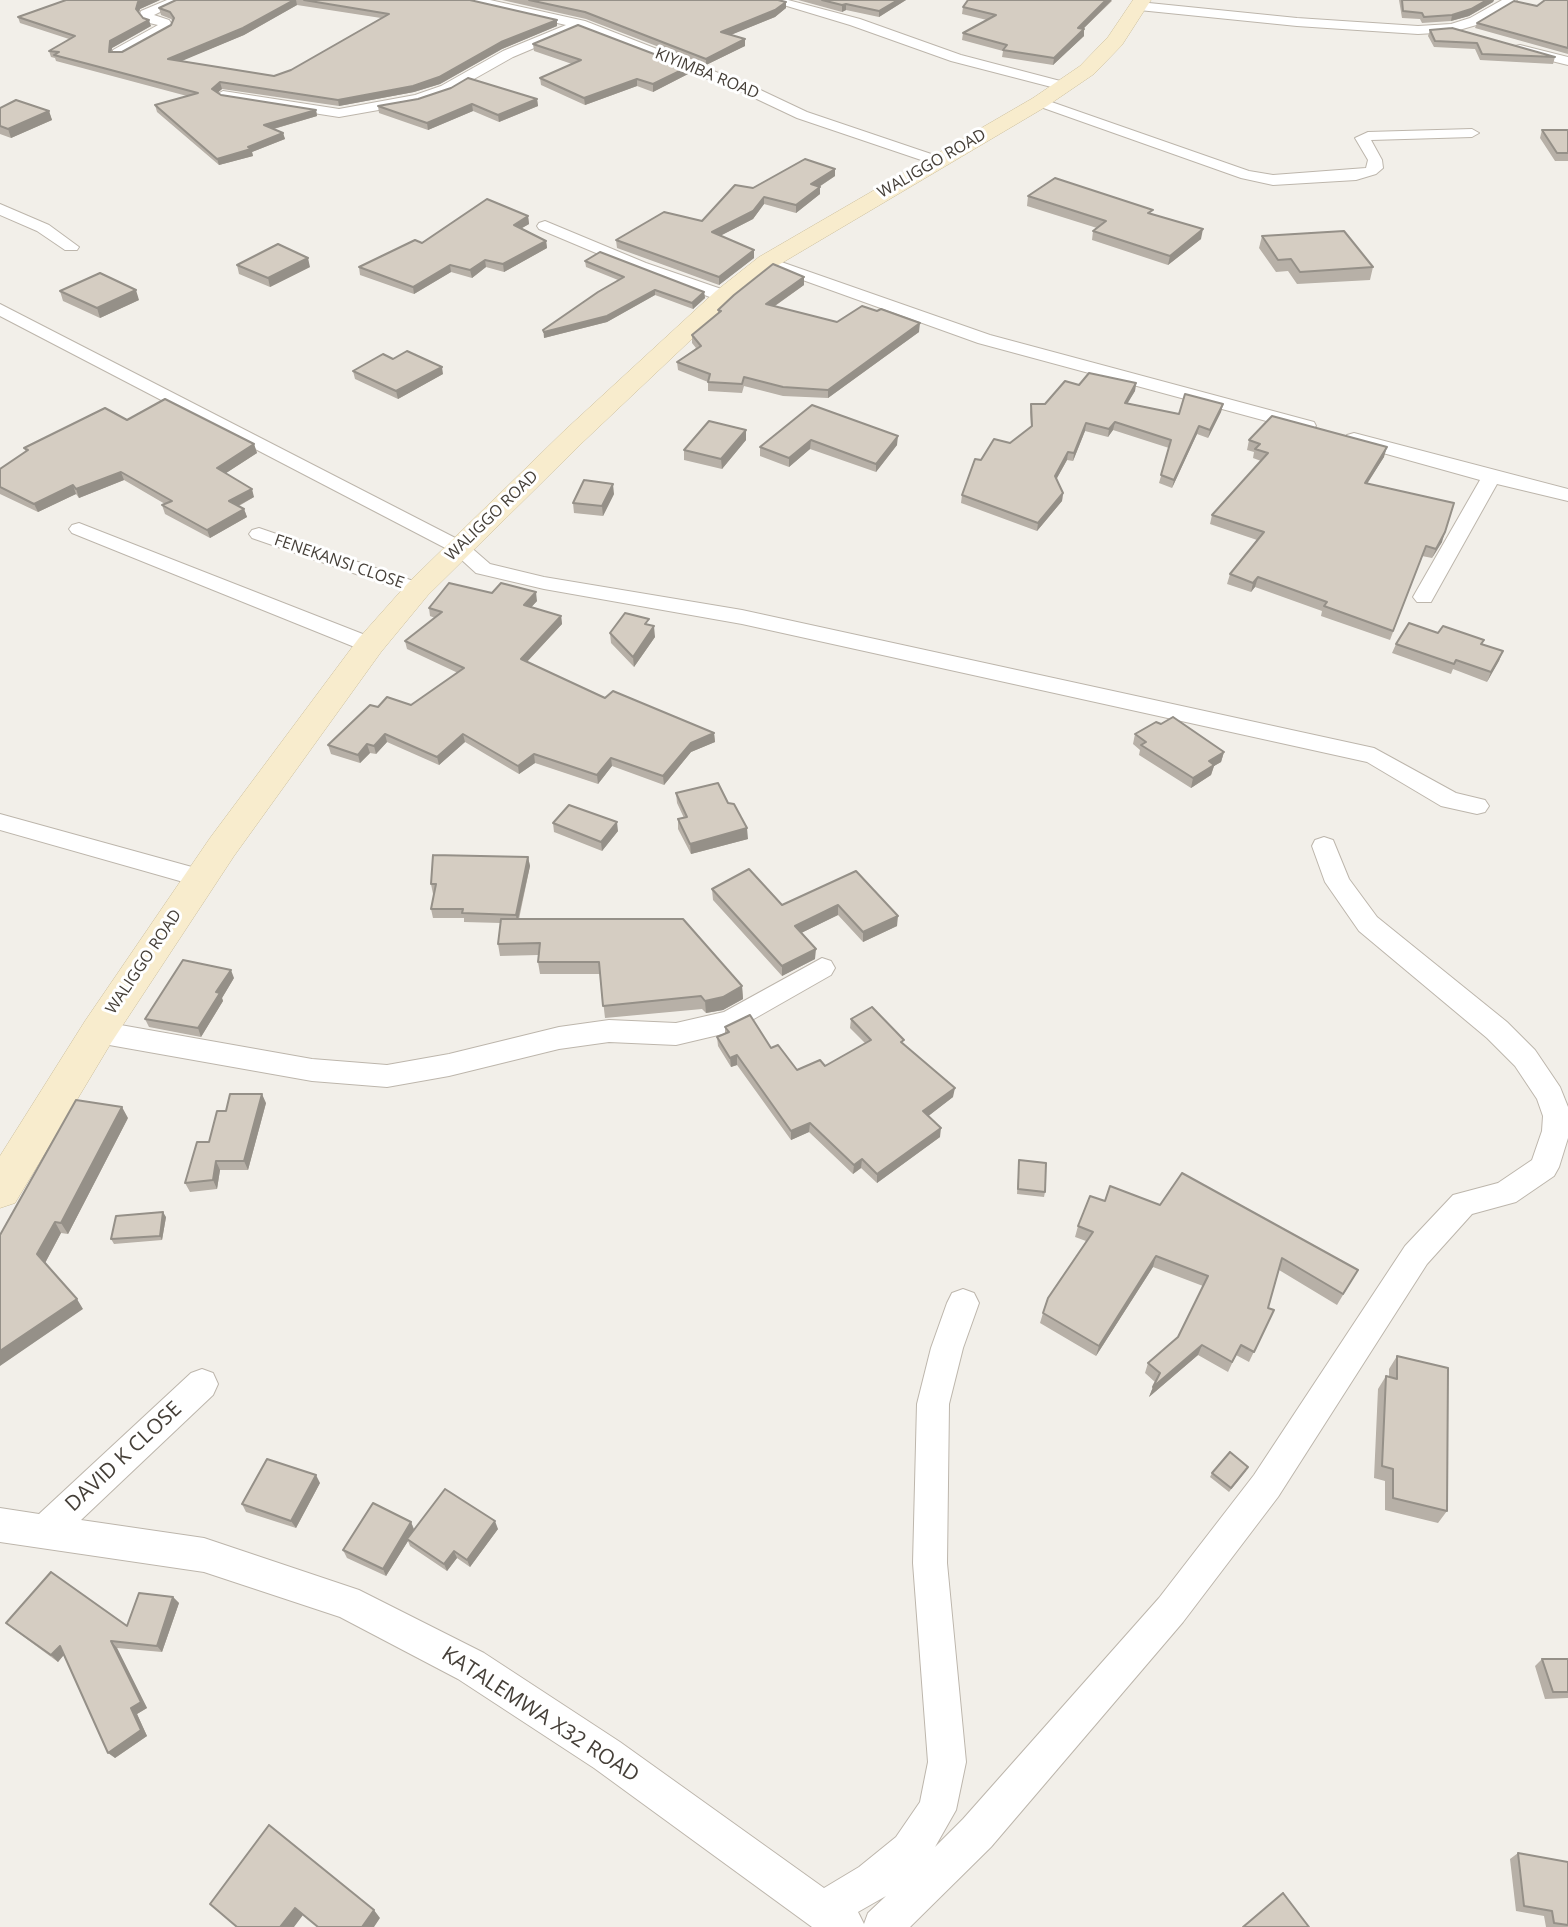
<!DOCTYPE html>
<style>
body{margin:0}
canvas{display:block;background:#f2efe9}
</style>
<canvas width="1568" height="1927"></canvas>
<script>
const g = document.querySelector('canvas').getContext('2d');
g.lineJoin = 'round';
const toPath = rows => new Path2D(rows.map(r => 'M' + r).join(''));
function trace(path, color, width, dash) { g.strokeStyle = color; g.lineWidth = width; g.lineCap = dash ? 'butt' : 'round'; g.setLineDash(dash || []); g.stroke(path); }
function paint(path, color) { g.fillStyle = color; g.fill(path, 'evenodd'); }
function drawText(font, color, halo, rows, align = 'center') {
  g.font = font + ' "Open Sans",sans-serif'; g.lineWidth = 6; g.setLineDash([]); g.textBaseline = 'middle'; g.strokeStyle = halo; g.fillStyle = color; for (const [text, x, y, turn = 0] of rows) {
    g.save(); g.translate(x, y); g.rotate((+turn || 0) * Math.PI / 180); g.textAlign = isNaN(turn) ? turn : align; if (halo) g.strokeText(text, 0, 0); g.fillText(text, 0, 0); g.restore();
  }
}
const street = toPath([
 [167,0,184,0,154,15,169,20,173,26,171,29,123,56,113,56,113,50,158,25,145,22,140,14,141,11,167,0],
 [466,0,490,0,585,21,752,86,807,112,943,158,945,161,943,164,933,164,797,118,742,92,579,29,513,57,451,92,418,103,339,117,223,99,216,95,223,91,339,109,415,95,441,86,503,51,566,25,472,4,466,0],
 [767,0,788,0,860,19,961,55,1068,83,1070,86,1063,90,951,61,850,25,767,0],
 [1502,0,1517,0,1480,24,1452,32,1418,34,1297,26,1139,10,1133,6,1139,2,1297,18,1418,26,1451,24,1470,18,1502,0],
 [1520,45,1568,57,1568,65,1515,52,1515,46,1520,45],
 [1040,98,1249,171,1273,175,1366,168,1368,160,1355,138,1368,132,1472,129,1479,133,1472,137,1371,140,1382,160,1383,168,1376,174,1356,180,1273,185,1241,178,1035,105,1033,102,1040,98],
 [0,204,49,225,79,247,77,250,65,250,37,231,0,215,0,204],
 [545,221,646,263,730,292,732,296,730,300,718,300,634,269,539,229,537,226,539,223,545,221],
 [767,257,990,335,1314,422,1316,426,1307,432,978,343,761,265,759,262,767,257],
 [0,304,467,544,490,564,544,577,742,610,1374,748,1456,793,1485,800,1489,806,1485,812,1477,814,1441,806,1367,762,742,624,544,589,476,573,453,552,0,316,0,304],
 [1354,433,1568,489,1568,501,1497,484,1431,602,1417,602,1413,597,1480,480,1347,443,1345,439,1347,435,1354,433],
 [79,523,378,640,381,645,378,650,362,650,72,533,69,529,72,525,79,523],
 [259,528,425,585,428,589,425,593,411,593,252,538,249,534,252,530,259,528],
 [0,814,210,872,214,878,210,884,201,887,0,830,0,814],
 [1324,837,1333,840,1349,879,1377,917,1507,1022,1535,1050,1560,1087,1568,1107,1568,1138,1559,1167,1554,1176,1516,1202,1472,1214,1427,1264,1278,1497,1183,1622,991,1847,910,1927,812,1927,594,1768,458,1679,340,1617,204,1572,0,1542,0,1508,39,1514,191,1373,202,1369,213,1373,218,1384,213,1395,81,1520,204,1538,359,1590,484,1653,620,1742,824,1888,859,1867,896,1837,920,1802,928,1762,913,1563,917,1404,931,1348,947,1303,952,1293,963,1289,974,1293,979,1303,963,1348,949,1404,947,1563,966,1762,956,1810,935,1847,963,1819,1159,1598,1254,1475,1405,1246,1453,1195,1498,1183,1532,1160,1542,1131,1543,1116,1537,1099,1515,1066,1487,1038,1359,931,1325,882,1312,846,1315,840,1324,837],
 [886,1896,868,1913,864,1924,858,1912,886,1896],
 [822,958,831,961,835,968,831,975,731,1032,676,1045,609,1042,559,1049,449,1076,387,1087,312,1081,98,1043,88,1040,84,1032,88,1024,98,1021,312,1059,387,1065,449,1054,559,1027,609,1020,676,1023,724,1012,822,958]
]);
const secondary = toPath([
 [1133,0,1151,0,1122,45,1094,74,1047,106,775,267,732,301,583,442,428,595,381,652,234,856,111,1043,15,1203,0,1208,0,1156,85,1021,210,838,359,638,408,583,565,430,716,291,759,257,1033,98,1080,66,1108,37,1133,0]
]);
trace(street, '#bdb6ac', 2);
trace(secondary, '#ccbf9d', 1);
paint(street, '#fff');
paint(secondary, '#f8eccd');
paint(toPath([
 [66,0,160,0,140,9,139,13,151,26,112,48,111,52,122,52,171,25,173,21,171,19,161,15,159,8,176,0,470,0,557,26,502,49,440,84,414,92,339,106,222,89,217,93,221,95,316,110,317,116,274,129,283,133,285,139,252,152,253,156,219,165,157,112,155,105,187,96,56,61,55,58,51,57,49,51,69,39,20,23,18,17],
 [297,5,381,18,291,70,274,76,180,61,244,35],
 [502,0,778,0,786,8,775,17,730,35,745,39,745,46,706,65,586,19],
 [798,0,906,0,879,17,846,10,842,12],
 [1399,0,1494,0,1493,2,1469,16,1451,21,1422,23,1420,19,1402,18],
 [1568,0,1568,54,1475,28,1477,23],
 [1112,1,1083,29,1084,29,1084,36,1053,65,1002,57,1003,51,962,40,963,33,987,20,962,14,963,7],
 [1430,30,1555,57,1553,64,1480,60,1475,49,1434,47,1428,36],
 [533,44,688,67,688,74,653,92,637,86,585,105,541,85,540,78,572,64,534,51],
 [537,99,538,106,499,122,473,111,428,130,379,113,378,106],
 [0,108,49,111,52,120,11,138,0,134],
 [1542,130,1568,130,1568,161,1555,161,1540,138],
 [835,176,819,187,820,194,796,213,764,204,753,219,720,236,754,258,719,285,617,248,616,240,702,221,753,188],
 [1028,196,1152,214,1201,239,1168,265,1092,240,1093,231,1097,228,1027,206],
 [528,216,529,224,522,228,546,241,547,248,504,272,486,267,472,278,451,272,414,294,360,275,359,267,422,243],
 [1262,236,1373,267,1370,280,1297,284,1288,271,1276,272,1259,248],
 [585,261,704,292,705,298,693,309,655,295,607,322,544,338,543,330,618,280,586,267],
 [237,265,310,267,270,287,239,274],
 [804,277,804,285,775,306,837,322,919,332,828,398,783,396,744,386,742,393,708,391,708,382,678,370,677,362,696,348,692,343,692,335,718,313,718,310],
 [60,291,139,300,100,318,63,301],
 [393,359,443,374,398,399,355,379,353,371],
 [1136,383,1135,391,1127,403,1179,414,1223,404,1221,412,1208,438,1197,434,1172,488,1159,483,1169,448,1113,430,1108,437,1085,431,1073,461,1067,460,1056,480,1063,493,1062,501,1037,531,961,503,962,495,981,460,1010,443,1031,427,1030,412,1031,404,1045,404,1079,385],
 [812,405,897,445,876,472,810,449,789,467,760,456,760,447],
 [127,420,254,444,257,453,226,473,254,497,239,506,244,509,247,517,210,538,165,514,162,505,165,504,124,480,79,498,76,494,38,512,0,494,0,469,26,452,24,448],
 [746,430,746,440,722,469,684,460,684,450],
 [1249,440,1384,457,1367,483,1442,542,1432,558,1422,556,1390,640,1321,616,1322,611,1255,587,1251,592,1227,584,1230,574,1257,540,1210,524,1212,515,1261,461,1253,458,1254,452,1247,450],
 [614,494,603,516,574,513,573,503],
 [492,593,537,601,531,607,561,616,562,624,527,662,605,698,714,733,715,742,691,752,664,785,612,766,598,784,535,763,519,774,465,742,439,765,387,742,376,754,370,753,360,763,331,754,328,745,378,707,411,705,458,673,407,649,405,641,435,618,430,616,429,608],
 [649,625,655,637,634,667,611,643,610,633],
 [1438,633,1482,644,1503,651,1487,682,1453,669,1451,674,1392,653,1396,644],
 [1161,724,1224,752,1221,762,1214,766,1211,775,1191,788,1139,755,1140,750,1133,744,1135,734],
 [676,793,748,839,691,854,678,829,678,819,684,818,677,803],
 [553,823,618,831,602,851,554,832],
 [528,857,530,866,519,919,742,986,743,999,723,1010,706,1013,702,1009,605,1018,600,974,540,974,538,962,538,955,500,956,498,944,501,923,464,922,464,918,433,918,431,909,434,893,433,894,431,884],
 [856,871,897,926,863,942,838,915,801,933,815,959,782,976,713,900,712,889,782,905],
 [234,978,222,998,223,1001,201,1037,149,1027,145,1019],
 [851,1019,904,1044,953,1097,928,1116,940,1137,877,1183,861,1168,853,1174,809,1132,791,1140,737,1065,731,1067,718,1046,717,1037,725,1034,725,1027,771,1048,797,1070,825,1066,865,1043,850,1028],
 [266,1103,248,1170,220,1170,217,1189,190,1192,185,1183,226,1111],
 [128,1118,68,1234,61,1233,45,1263,83,1309,0,1235],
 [1019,1160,1045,1192,1044,1197,1017,1194],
 [1090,1196,1352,1280,1337,1305,1279,1270,1268,1308,1274,1310,1249,1362,1236,1355,1228,1372,1198,1355,1149,1397,1155,1382,1145,1373,1148,1363,1178,1337,1203,1286,1153,1267,1096,1356,1040,1323,1043,1313,1086,1241,1075,1237,1078,1226],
 [166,1217,162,1240,114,1244,111,1239],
 [1397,1356,1447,1511,1438,1523,1385,1510,1385,1481,1374,1478,1378,1389,1386,1376,1389,1377,1389,1369],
 [1246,1471,1229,1492,1210,1477,1212,1473],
 [320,1483,296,1528,246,1512,242,1504],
 [411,1522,414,1529,498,1529,470,1567,457,1558,447,1571,410,1546,408,1541,386,1576,347,1558,343,1550],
 [173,1597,179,1603,162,1652,117,1648,147,1708,137,1714,147,1736,115,1758,64,1655,58,1662,13,1629,6,1623,127,1626],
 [1542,1659,1568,1659,1568,1698,1545,1699,1535,1666],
 [1518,1853,1568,1862,1568,1927,1546,1927,1544,1916,1516,1911,1510,1859]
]), '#b7b0a7');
paint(toPath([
 [144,0,160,0,140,9,138,15,136,9,138,2],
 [294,0,296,0,297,5,244,35,170,66,168,59],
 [898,0,906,0,879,17,879,11],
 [1106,0,1112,0,1077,35,1078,28],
 [1487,0,1494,0,1493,2,1469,16,1451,21,1452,15],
 [786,2,786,8,775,17,721,39,721,32],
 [846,4,846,10,842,12,842,5],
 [149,20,151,26,112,48,111,58,109,52,110,41],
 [557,20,557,26,502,49,440,84,414,92,339,106,338,100,501,42],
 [1084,29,1084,36,1053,65,1054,58],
 [745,39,745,46,706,65,706,59],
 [688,67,688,74,653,92,653,84],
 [637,79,637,86,585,105,584,98],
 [220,82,222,89,214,96,212,89],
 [537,99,538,106,499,122,498,115],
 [472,104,473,111,428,130,427,123],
 [316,110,317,116,266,131,264,125],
 [49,111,52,120,11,138,8,129],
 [283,133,285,139,252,152,253,156,219,165,217,159],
 [835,169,835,176,811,192,811,184],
 [820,187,820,194,796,213,796,205],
 [764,197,764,204,753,219,712,240,712,232],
 [528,216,529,224,515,232,514,225],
 [1203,229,1201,239,1168,265,1170,256],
 [546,241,547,248,504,272,503,264],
 [754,250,754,258,719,285,719,277],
 [308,258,310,267,270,287,268,278],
 [485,260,486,267,472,278,470,270],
 [450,265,451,272,414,294,413,287],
 [804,277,804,285,766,312,766,304],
 [136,290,139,300,100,318,97,308],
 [655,290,655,295,607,322,544,338,544,332],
 [704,292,705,298,693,309,692,303],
 [920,323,919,332,828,398,828,390],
 [442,367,443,374,398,399,396,391],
 [1136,383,1135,391,1123,411,1125,403],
 [1223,404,1221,412,1208,438,1210,430],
 [1115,422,1113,430,1108,437,1109,429],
 [1086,423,1085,431,1073,461,1074,453],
 [1199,426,1197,434,1172,488,1174,480],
 [746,430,746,440,722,469,721,459],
 [898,436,897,445,876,472,876,464],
 [811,440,810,449,789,467,789,458],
 [254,444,257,453,220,477,217,468],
 [1387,447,1384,457,1362,492,1365,483],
 [1068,452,1067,460,1053,485,1055,476],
 [121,472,124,480,79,498,76,489],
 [613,484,614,494,603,516,602,506],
 [73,485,76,494,38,512,34,504],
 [252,489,254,497,232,509,229,501],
 [1063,493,1062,501,1037,531,1038,523],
 [244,509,247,517,210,538,207,530],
 [1445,532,1442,542,1432,558,1436,549],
 [1258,577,1255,587,1251,592,1253,583],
 [536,592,537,601,525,614,524,605],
 [561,616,562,624,522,667,521,659],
 [654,626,655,637,634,667,633,657],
 [1503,651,1499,661,1487,682,1491,672],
 [714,733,715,742,691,752,664,785,663,776,691,743],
 [385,734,387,742,376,754,374,746],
 [463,734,465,742,439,765,437,757],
 [367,744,370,753,360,763,358,755],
 [1224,752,1221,762,1214,766,1211,775,1191,788,1193,778,1209,761],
 [534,754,535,763,519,774,518,766],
 [611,758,612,766,598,784,597,775],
 [617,822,618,831,602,851,601,842],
 [747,828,748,839,691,854,690,844],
 [528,857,530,866,517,924,516,915],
 [838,905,838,915,795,936,795,926],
 [898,916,897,926,863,942,863,932],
 [816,949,815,959,782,976,782,966],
 [231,970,234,978,222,998,223,1001,201,1037,198,1028,216,992],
 [742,986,743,999,723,1010,706,1013,705,1001],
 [737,1055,737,1065,731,1067,730,1058],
 [955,1088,953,1097,922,1121,923,1111],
 [262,1094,266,1103,248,1170,244,1161],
 [122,1107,128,1118,68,1234,61,1223],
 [810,1123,809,1132,791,1140,791,1131],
 [941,1128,940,1137,877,1183,877,1174],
 [862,1159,861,1168,853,1174,854,1165],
 [216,1161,220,1170,217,1189,213,1180],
 [163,1212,166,1217,162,1240,160,1236],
 [55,1222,61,1233,44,1265,37,1254],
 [1156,1256,1153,1267,1096,1356,1099,1346],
 [77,1299,83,1309,0,1366,0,1351],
 [1202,1345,1198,1355,1149,1397,1153,1387],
 [316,1475,320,1483,296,1528,291,1521],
 [495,1521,498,1529,470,1567,467,1560],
 [411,1522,414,1530,407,1539,408,1541,386,1576,383,1569],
 [454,1551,457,1558,447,1571,444,1564],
 [173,1597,179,1603,162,1652,157,1646],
 [111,1641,117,1648,147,1708,137,1714,147,1736,115,1758,108,1753,131,1708],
 [60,1646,66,1652,58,1662,51,1655],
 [295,1908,303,1915,294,1927,280,1927],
 [374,1910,380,1918,374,1927,362,1927]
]), '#959088');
const building = toPath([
 [66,0,144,0,138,2,136,9,143,18,149,20,110,41,109,52,122,52,171,25,174,18,170,12,159,8,176,0,294,0,243,28,168,59,274,76,291,70,389,14,304,0,470,0,557,20,501,42,439,77,413,86,338,100,220,82,212,89,221,95,316,110,264,125,283,133,248,147,251,149,217,159,155,105,198,93,54,55,59,52,49,51,75,36,18,17,66,0],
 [529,0,778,0,786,2,775,10,721,32,745,39,706,59,585,12,529,0],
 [822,0,898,0,879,11,846,4,842,5,822,0],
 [968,0,1106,0,1078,28,1084,29,1054,58,1003,50,1007,45,963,33,996,15,963,7,968,0],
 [1402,0,1487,0,1471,9,1452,15,1424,17,1422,13,1403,11,1402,0],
 [1545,0,1568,0,1568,48,1477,23,1514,1,1537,6,1545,0],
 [578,25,688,67,653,84,637,79,584,98,540,78,581,60,533,44,578,25],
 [1452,28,1555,57,1482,54,1477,43,1435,41,1430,30,1452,28],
 [468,78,537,99,498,115,472,104,427,123,378,106,418,99,451,88,468,78],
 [16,100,49,111,8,129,0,126,0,108,16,100],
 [1542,130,1568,130,1568,153,1557,153,1542,130],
 [805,159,835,169,811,184,820,187,796,205,764,197,753,211,712,232,754,250,719,277,616,240,664,212,702,221,735,185,753,188,805,159],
 [1055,178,1153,210,1148,213,1203,229,1170,256,1093,231,1106,221,1028,196,1055,178],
 [487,199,528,216,514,225,546,241,503,264,485,260,470,270,450,265,413,287,359,267,415,240,422,243,487,199],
 [1344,231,1373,267,1300,272,1291,259,1278,260,1262,236,1344,231],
 [278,244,308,258,268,278,237,265,278,244],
 [600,252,704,292,692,303,655,290,607,316,544,332,543,330,598,292,624,277,585,261,600,252],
 [773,264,804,277,766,304,837,322,862,306,877,311,881,309,920,323,828,390,783,387,744,377,742,384,708,382,710,374,677,362,701,346,692,335,721,311,718,310,734,295,773,264],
 [100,273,136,290,97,308,60,291,100,273],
 [407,351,442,367,396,391,353,371,383,354,393,359,407,351],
 [1089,373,1136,383,1125,403,1179,414,1185,394,1223,404,1210,430,1199,426,1174,480,1161,475,1171,440,1115,422,1109,429,1086,423,1074,453,1068,452,1055,476,1063,493,1038,523,962,495,975,459,981,460,994,439,1010,443,1032,426,1031,404,1045,404,1065,381,1079,385,1089,373],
 [165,399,254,444,217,468,252,489,229,501,244,509,207,530,162,505,172,501,121,472,76,489,73,485,34,504,0,487,0,469,28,450,24,448,105,408,127,420,165,399],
 [812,405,898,436,876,464,811,440,789,458,760,447,812,405],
 [1272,416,1387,447,1365,483,1454,503,1445,532,1436,549,1426,546,1393,631,1324,606,1327,602,1258,577,1253,583,1230,574,1264,532,1212,515,1268,453,1255,449,1260,444,1249,440,1272,416],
 [709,421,746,430,721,459,684,450,709,421],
 [584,480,613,484,602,506,573,503,584,480],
 [449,583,492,593,501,583,536,592,524,605,561,616,521,659,605,698,613,691,714,733,691,743,663,776,611,758,597,775,534,754,518,766,463,734,437,757,385,734,374,746,367,744,358,755,328,745,370,705,378,707,387,697,411,705,464,668,405,641,442,612,429,608,449,583],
 [625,613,649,619,645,624,654,626,633,657,610,633,625,613],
 [1409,623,1438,633,1443,626,1484,640,1481,644,1503,651,1491,672,1456,660,1454,664,1396,644,1409,623],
 [1173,717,1224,752,1209,761,1214,765,1193,778,1141,745,1146,742,1135,734,1156,722,1161,724,1173,717],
 [718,783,728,803,734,804,747,828,690,844,678,819,687,817,676,793,718,783],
 [569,805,617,822,601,842,553,823,569,805],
 [433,855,528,857,516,915,462,913,463,909,431,909,436,884,431,884,433,855],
 [749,869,782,905,856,871,898,916,863,932,838,905,795,926,816,949,782,966,712,889,749,869],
 [501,919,683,919,742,986,723,997,705,1001,701,996,603,1006,599,962,538,962,540,943,498,944,501,919],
 [183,960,231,970,216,992,220,993,198,1028,145,1019,183,960],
 [872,1007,904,1040,901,1042,955,1088,923,1111,941,1128,877,1174,862,1159,854,1165,810,1123,791,1131,737,1055,730,1058,717,1037,729,1032,725,1027,750,1015,771,1048,778,1045,797,1070,820,1060,825,1066,871,1040,851,1019,872,1007],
 [230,1094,262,1094,244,1161,216,1161,213,1180,185,1183,197,1142,209,1142,217,1111,226,1111,230,1094],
 [76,1100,122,1107,61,1223,55,1222,37,1254,77,1299,0,1351,0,1235,76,1100],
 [1019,1160,1046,1163,1045,1192,1018,1189,1019,1160],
 [1182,1173,1358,1270,1343,1294,1282,1258,1268,1308,1274,1310,1254,1352,1241,1345,1232,1362,1202,1345,1153,1387,1160,1373,1148,1363,1178,1337,1208,1276,1156,1256,1099,1346,1043,1313,1048,1298,1093,1232,1078,1226,1090,1196,1105,1201,1110,1186,1160,1205,1182,1173],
 [163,1212,160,1236,111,1239,116,1216,163,1212],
 [1397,1356,1448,1368,1447,1511,1393,1498,1393,1469,1382,1466,1386,1376,1397,1379,1397,1356],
 [1230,1452,1248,1467,1231,1488,1212,1473,1230,1452],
 [267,1459,316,1475,291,1521,242,1504,267,1459],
 [445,1489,495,1521,467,1560,454,1551,444,1564,407,1539,445,1489],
 [373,1503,411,1522,383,1569,343,1550,373,1503],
 [51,1572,127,1626,139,1593,173,1597,157,1646,111,1641,141,1702,131,1708,141,1730,108,1753,60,1646,51,1655,6,1623,51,1572],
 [1542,1659,1568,1659,1568,1692,1553,1692,1542,1659],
 [269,1825,374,1910,362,1927,318,1927,295,1908,280,1927,237,1927,210,1904,269,1825],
 [1518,1853,1568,1862,1568,1925,1554,1923,1552,1911,1524,1906,1518,1853],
 [1283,1893,1309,1927,1243,1927,1283,1893]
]);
paint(building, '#d5cdc2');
trace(building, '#959088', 2);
drawText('16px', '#453f38', '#fff', [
 ["KIYIMBA ROAD",707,74,22],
 ["WALIGGO ROAD",932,164,-30],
 ["WALIGGO ROAD",492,516,-44],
 ["FENEKANSI CLOSE",339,562,19],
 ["WALIGGO ROAD",144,962,-56]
]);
drawText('21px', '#453f38', '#fff', [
 ["DAVID K CLOSE",124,1457,-43],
 ["KATALEMWA X32 ROAD",540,1715,33]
]);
</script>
